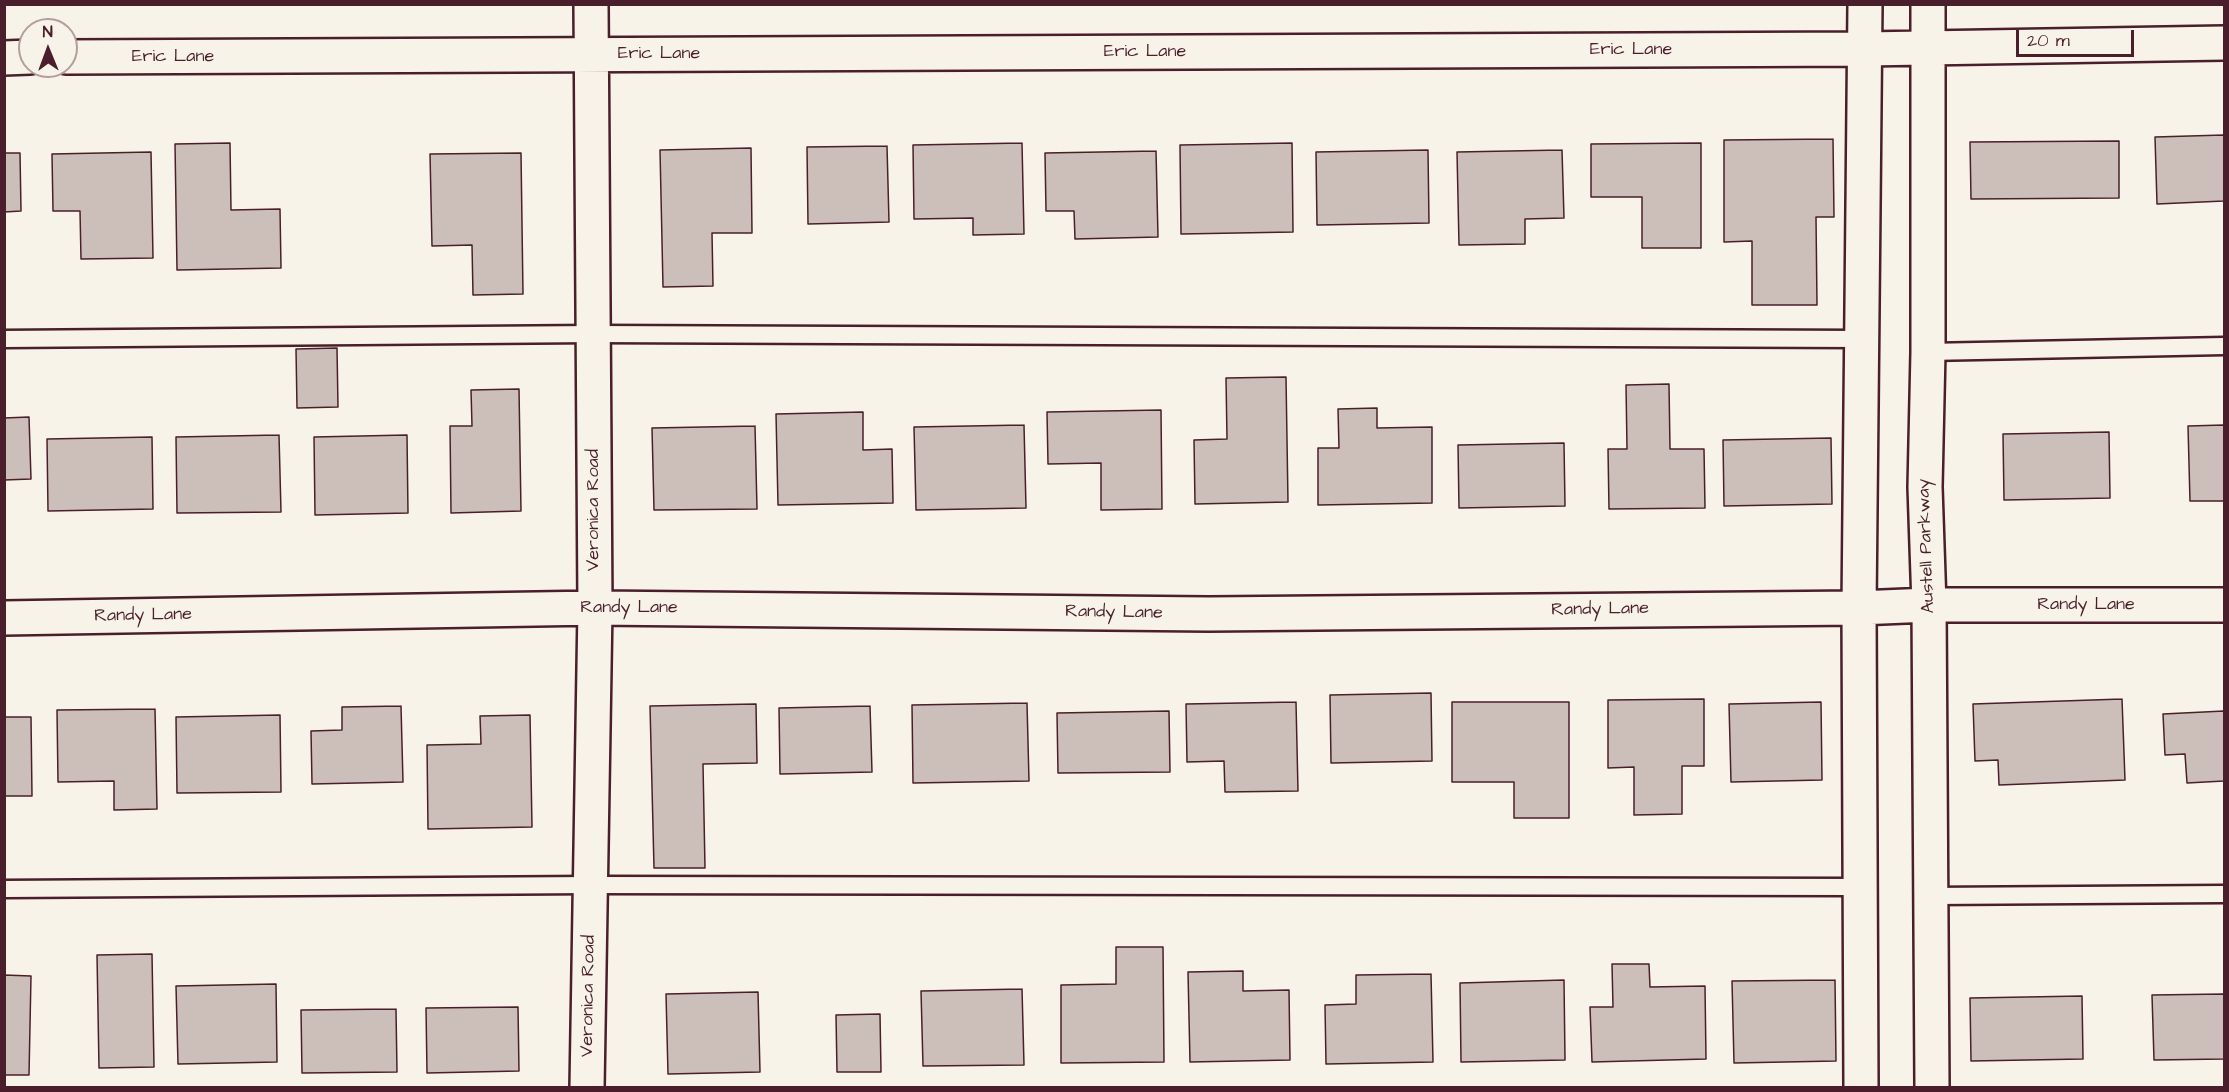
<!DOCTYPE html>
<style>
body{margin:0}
#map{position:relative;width:2229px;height:1092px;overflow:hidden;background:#f7f3e8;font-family:"Architects Daughter",sans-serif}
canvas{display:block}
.frame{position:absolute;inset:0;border:6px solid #4a1f2b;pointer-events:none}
.north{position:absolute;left:18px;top:18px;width:60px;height:60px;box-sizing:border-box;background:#f7f3e8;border:2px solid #b29e9c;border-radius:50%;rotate:359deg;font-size:16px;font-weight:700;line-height:24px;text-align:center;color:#4a1f2b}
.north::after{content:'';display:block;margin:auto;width:21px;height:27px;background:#4a1f2b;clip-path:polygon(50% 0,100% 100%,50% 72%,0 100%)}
.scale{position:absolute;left:2016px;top:30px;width:118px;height:27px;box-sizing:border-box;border:3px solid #4a1f2b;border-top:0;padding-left:8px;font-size:18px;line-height:21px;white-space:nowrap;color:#4a1f2b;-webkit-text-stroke:4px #f7f3e8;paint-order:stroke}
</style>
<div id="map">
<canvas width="2229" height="1092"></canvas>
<div class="frame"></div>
<div class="north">N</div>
<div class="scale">20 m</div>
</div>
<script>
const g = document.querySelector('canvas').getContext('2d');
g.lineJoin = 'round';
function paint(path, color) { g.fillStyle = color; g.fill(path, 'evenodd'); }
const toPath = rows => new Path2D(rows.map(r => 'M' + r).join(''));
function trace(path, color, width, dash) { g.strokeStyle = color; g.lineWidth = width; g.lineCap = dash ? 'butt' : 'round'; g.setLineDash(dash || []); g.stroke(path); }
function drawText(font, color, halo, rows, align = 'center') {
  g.font = font + ' "Architects Daughter",sans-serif'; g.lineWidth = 6; g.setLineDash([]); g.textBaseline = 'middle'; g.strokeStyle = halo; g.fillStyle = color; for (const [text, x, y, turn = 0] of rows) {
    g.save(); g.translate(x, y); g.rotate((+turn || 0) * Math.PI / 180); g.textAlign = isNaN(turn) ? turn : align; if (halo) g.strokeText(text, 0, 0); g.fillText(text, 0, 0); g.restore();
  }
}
const building = toPath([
 [2224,135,2224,201,2157,204,2155,137,2224,135],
 [1833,139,1834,217,1816,217,1817,305,1752,305,1752,241,1724,242,1724,140,1833,139],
 [2119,141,2119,198,1971,199,1970,142,2119,141],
 [230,143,231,210,280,209,281,268,177,270,175,144,230,143],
 [1022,143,1024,234,973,235,973,218,914,219,913,145,1022,143],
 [1292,143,1293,232,1181,234,1180,145,1292,143],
 [1701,143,1701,248,1642,248,1642,197,1591,197,1591,144,1701,143],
 [887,146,889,222,808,224,807,147,887,146],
 [751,148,752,233,712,233,713,286,663,287,660,150,751,148],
 [1428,150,1429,223,1317,225,1316,152,1428,150],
 [1562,150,1564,218,1525,219,1525,244,1459,245,1457,152,1562,150],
 [1156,151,1158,237,1075,239,1074,211,1046,211,1045,153,1156,151],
 [151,152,153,258,81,259,80,211,53,211,52,154,151,152],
 [4,153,20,153,21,211,4,212,4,153],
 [521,153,523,294,473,295,472,245,432,246,430,154,521,153],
 [337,348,338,407,297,408,296,349,337,348],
 [1286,377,1288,502,1195,504,1194,440,1227,439,1226,378,1286,377],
 [1669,384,1670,449,1704,449,1705,508,1609,509,1608,449,1627,449,1626,385,1669,384],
 [519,389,521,511,451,513,450,426,472,426,471,390,519,389],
 [1377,408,1377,428,1432,427,1432,503,1318,505,1318,448,1339,448,1338,409,1377,408],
 [1161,410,1162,509,1101,510,1101,463,1048,464,1047,412,1161,410],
 [863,412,863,450,892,449,893,503,778,505,776,414,863,412],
 [29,417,31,479,4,480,4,418,29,417],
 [1024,425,1026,508,916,510,914,427,1024,425],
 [2224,425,2224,501,2190,501,2188,426,2224,425],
 [755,426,757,509,654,510,652,428,755,426],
 [2109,432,2110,498,2004,500,2003,434,2109,432],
 [279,435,281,512,177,513,176,437,279,435],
 [407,435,408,513,315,515,314,437,407,435],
 [152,437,153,509,48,511,47,439,152,437],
 [1831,438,1832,504,1724,506,1723,440,1831,438],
 [1564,443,1565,506,1459,508,1458,445,1564,443],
 [1431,693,1432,761,1331,763,1330,695,1431,693],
 [1704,699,1704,766,1682,766,1682,814,1634,815,1634,767,1608,768,1608,700,1704,699],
 [2122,699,2125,780,1999,785,1998,760,1975,761,1973,704,2122,699],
 [1296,702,1298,791,1225,792,1224,761,1187,762,1186,704,1296,702],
 [1452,702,1569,702,1569,818,1514,818,1514,782,1452,782,1452,702],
 [1821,702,1822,780,1731,782,1729,704,1821,702],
 [1027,703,1029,781,913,783,912,705,1027,703],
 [756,704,757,763,703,764,705,868,654,868,650,706,756,704],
 [401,706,403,782,312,784,311,731,342,730,342,707,401,706],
 [870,706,872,772,780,774,779,708,870,706],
 [155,709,157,809,114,810,114,781,58,782,57,710,155,709],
 [1169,711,1170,772,1058,773,1057,713,1169,711],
 [2224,711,2224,781,2187,783,2185,754,2165,755,2163,714,2224,711],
 [280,715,281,792,177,793,176,717,280,715],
 [530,715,532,827,428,829,427,745,481,744,480,716,530,715],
 [4,717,31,717,32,796,4,796,4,717],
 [1116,947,1163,947,1164,1062,1061,1063,1061,985,1116,984,1116,947],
 [152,954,154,1067,99,1068,97,955,152,954],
 [1612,964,1649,964,1650,987,1705,986,1706,1059,1592,1062,1590,1007,1613,1007,1612,964],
 [1243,971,1243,991,1289,990,1290,1060,1190,1062,1188,972,1243,971],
 [1431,974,1433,1062,1326,1064,1325,1005,1356,1004,1356,975,1431,974],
 [4,975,31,976,29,1075,4,1075,4,975],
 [1564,980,1565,1060,1461,1062,1460,983,1564,980],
 [1835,980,1836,1061,1734,1063,1732,981,1835,980],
 [276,984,277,1062,178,1064,176,986,276,984],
 [1022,989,1024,1065,923,1066,921,991,1022,989],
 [758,992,760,1072,668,1074,666,994,758,992],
 [2224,994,2224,1059,2154,1060,2152,995,2224,994],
 [2082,996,2083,1059,1971,1061,1970,998,2082,996],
 [518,1007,519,1071,427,1073,426,1008,518,1007],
 [396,1009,397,1072,302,1073,301,1010,396,1009],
 [880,1014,881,1072,837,1072,836,1015,880,1014]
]);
paint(building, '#ccbfb9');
trace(building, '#4a1f2b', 1.5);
const lane = toPath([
 [4,339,593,334,1862,339],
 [1928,352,2224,346],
 [4,889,590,885,1860,887],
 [1931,896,2224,894]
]);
const street = toPath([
 [1928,4,1928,352,1925,487,1929,605,1932,1088],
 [66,57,1865,49,2224,43],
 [4,58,30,57],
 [4,618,595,608,1209,614,1859,608,1929,605,2224,605],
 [587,1088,595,608,591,4],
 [1861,1088,1859,608,1865,4]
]);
trace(lane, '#4a1f2b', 21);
trace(street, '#4a1f2b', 38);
trace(lane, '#f7f3e8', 16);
trace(street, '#f7f3e8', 33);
drawText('18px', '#4a1f2b', '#f7f3e8', [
 ["Eric Lane",1631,50],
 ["Eric Lane",1145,52],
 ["Eric Lane",659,54],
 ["Eric Lane",173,57],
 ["Veronica Road",594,510,-90],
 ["Austell Parkway",1927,546,-92],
 ["Randy Lane",2086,605],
 ["Randy Lane",629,608],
 ["Randy Lane",1600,610,-1],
 ["Randy Lane",1114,613,1],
 ["Randy Lane",143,616,-1],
 ["Veronica Road",589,996,-89]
]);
</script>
